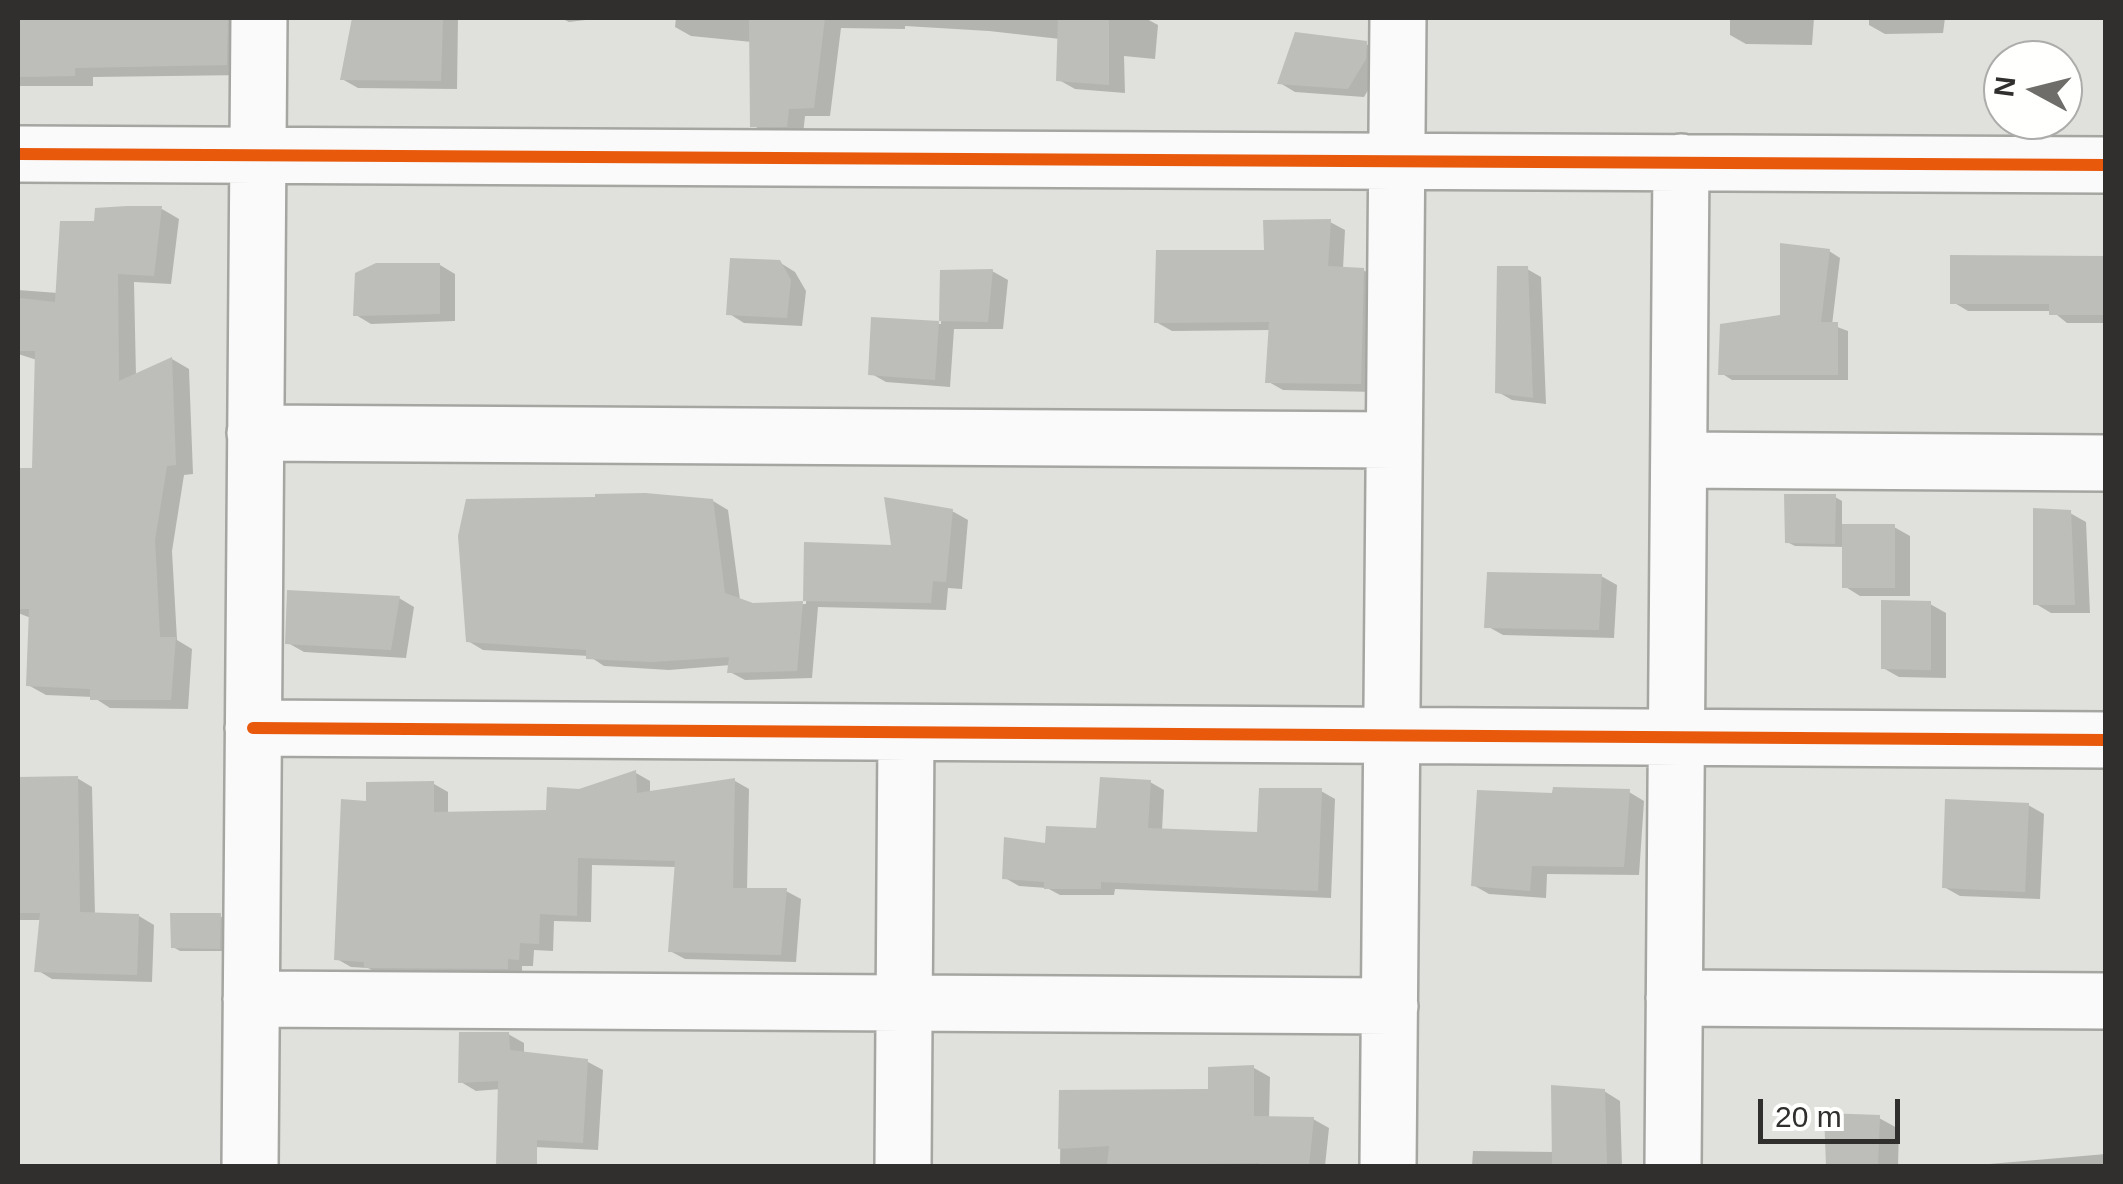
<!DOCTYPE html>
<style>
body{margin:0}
#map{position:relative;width:2123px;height:1184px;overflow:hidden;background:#e0e0dc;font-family:Helvetica,sans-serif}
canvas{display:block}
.frame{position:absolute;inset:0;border:20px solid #302f2d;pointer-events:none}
.north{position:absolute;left:1983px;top:40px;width:100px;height:100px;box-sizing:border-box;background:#fffffe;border:2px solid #acacaa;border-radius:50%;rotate:277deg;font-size:28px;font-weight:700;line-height:40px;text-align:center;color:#302f2d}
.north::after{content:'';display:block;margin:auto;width:35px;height:45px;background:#6e6d6a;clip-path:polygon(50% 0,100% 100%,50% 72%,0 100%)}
.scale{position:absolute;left:1758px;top:1099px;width:142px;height:45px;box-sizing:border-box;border:5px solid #302f2d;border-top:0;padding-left:12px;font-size:30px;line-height:35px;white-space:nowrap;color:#302f2d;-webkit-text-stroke:8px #fffffe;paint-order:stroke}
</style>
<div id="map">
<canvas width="2123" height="1184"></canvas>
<div class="frame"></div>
<div class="north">N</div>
<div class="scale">20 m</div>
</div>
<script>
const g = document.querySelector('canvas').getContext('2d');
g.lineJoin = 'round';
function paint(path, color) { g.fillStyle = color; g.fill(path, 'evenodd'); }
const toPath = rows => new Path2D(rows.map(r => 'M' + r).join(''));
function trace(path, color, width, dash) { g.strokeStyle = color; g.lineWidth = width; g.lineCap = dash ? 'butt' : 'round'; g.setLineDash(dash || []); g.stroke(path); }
paint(toPath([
 [18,18,249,18,245,75,93,77,93,86,18,86],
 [355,18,458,18,457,89,358,88,342,79],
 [561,18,602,18,569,22],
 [676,18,1145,18,1158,25,1155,59,1124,56,1125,93,1075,89,1059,80,1060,39,989,31,905,26,905,29,841,28,830,116,805,116,803,135,769,134,752,125,752,42,691,36,675,27],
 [1730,18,1814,18,1812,45,1746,44,1730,35],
 [1869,18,1945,18,1943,33,1885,34,1869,25],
 [1366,44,1382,53,1381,68,1364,97,1295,92,1280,83],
 [162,209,179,219,171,284,134,282,136,376,172,359,189,369,193,474,184,475,172,551,177,640,192,649,188,709,110,708,93,697,46,695,28,685,31,618,18,613,18,471,35,470,37,360,18,354,18,290,58,293,96,224],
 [1330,222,1345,230,1343,269,1363,270,1379,279,1376,392,1283,390,1267,381,1271,330,1172,331,1156,322,1266,252],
 [1829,251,1840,258,1832,325,1848,331,1848,380,1732,380,1721,373,1782,317],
 [2106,258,2106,323,2067,323,2052,311,1968,311,1953,302],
 [779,262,795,272,806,291,802,326,744,323,728,313],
 [440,265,455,274,455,321,371,324,356,315],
 [1527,269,1541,277,1546,404,1512,400,1498,392],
 [992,271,1008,280,1003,329,954,329,950,387,886,382,870,373,873,320,941,324,943,273],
 [1835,497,1842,501,1842,526,1894,527,1910,536,1910,596,1860,596,1844,586,1845,547,1795,546,1787,542],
 [713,501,728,510,740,600,753,605,806,604,807,545,894,548,952,511,968,520,962,589,948,588,946,610,818,607,812,678,745,680,730,672,731,665,669,670,604,666,589,656,483,650,468,641],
 [2070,513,2086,522,2090,613,2051,613,2036,604],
 [1601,576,1617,585,1614,638,1503,635,1487,626],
 [399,598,414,607,406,658,304,652,288,643],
 [1930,604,1946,613,1946,678,1899,677,1883,668],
 [636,773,650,781,650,793,735,781,749,789,747,890,786,891,801,899,796,962,685,959,670,951,677,867,592,865,591,922,554,921,553,951,534,950,533,966,522,966,522,976,381,975,368,968,351,967,337,959,369,804,434,784,448,792,448,814,548,812,580,791],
 [77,778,92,787,95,915,139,916,154,925,152,982,52,979,37,970,42,920,18,920,18,779],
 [1150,782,1164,790,1162,831,1259,835,1321,791,1335,799,1331,898,1115,889,1114,895,1060,895,1047,888,1019,886,1005,878,1048,846,1098,831],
 [1629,792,1644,801,1639,875,1547,874,1546,898,1489,894,1473,885,1555,795],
 [2028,805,2044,814,2040,899,1960,896,1944,887],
 [220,916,227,920,227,951,180,951,173,947],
 [508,1034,524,1043,524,1054,588,1062,603,1070,598,1150,514,1146,501,1089,476,1091,461,1082],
 [1254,1068,1270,1077,1269,1119,1313,1119,1329,1128,1325,1166,1060,1166,1061,1092,1211,1092],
 [1604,1091,1620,1101,1622,1166,1472,1166,1473,1151,1554,1152],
 [1826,1115,1879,1118,1899,1129,1898,1166,1829,1166],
 [2106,1154,2106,1166,1966,1166]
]), '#0003');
paint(toPath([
 [18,18,228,18,227,65,75,68,75,76,18,77],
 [352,18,443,18,441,81,340,80],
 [749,18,825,18,814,108,789,109,787,127,750,127],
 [1058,18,1109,18,1109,85,1056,81],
 [1295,32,1367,41,1366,59,1348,89,1277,84],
 [127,206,162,206,154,276,118,274,119,381,172,357,176,465,167,466,155,540,160,637,176,637,171,700,90,700,90,689,26,686,29,609,18,609,18,468,32,468,35,351,18,351,19,298,55,302,60,221,94,221,95,208],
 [1331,219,1328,266,1364,268,1361,384,1265,383,1269,322,1154,323,1156,250,1264,250,1263,220],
 [1780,243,1830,249,1821,322,1838,322,1838,375,1718,375,1720,324,1780,315],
 [1950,255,2106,256,2106,315,2049,315,2049,304,1950,304],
 [730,258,780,260,791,280,787,318,726,315],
 [376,263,440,263,440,314,353,316,355,273],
 [1497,266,1528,266,1533,398,1495,393],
 [993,269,988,322,939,321,940,270],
 [871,317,939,321,935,380,868,375],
 [645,493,713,499,725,593,753,603,803,601,797,671,727,673,729,657,652,662,586,659,586,650,466,642,458,536,466,499,595,497,595,494],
 [1784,494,1836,494,1835,544,1785,543],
 [884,497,953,509,946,582,933,581,931,603,803,601,804,542,891,545],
 [2033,508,2071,510,2075,605,2033,605],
 [1842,524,1895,524,1895,588,1842,588],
 [1487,572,1602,574,1599,630,1484,628],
 [287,590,400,596,391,650,285,644],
 [1881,600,1931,601,1931,670,1881,669],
 [636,770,637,793,735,778,733,888,787,888,781,955,668,952,675,861,578,858,577,916,540,914,539,944,520,943,519,960,508,959,508,969,364,968,364,962,334,960,341,799,366,801,366,782,434,781,434,812,546,810,547,787,579,789],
 [78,776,80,912,139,914,137,975,34,972,40,913,18,913,18,777],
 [1100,777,1151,780,1148,828,1257,832,1259,788,1322,788,1318,891,1101,882,1101,889,1044,889,1044,882,1002,879,1004,837,1045,843,1046,826,1096,828],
 [1553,787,1630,789,1624,867,1532,866,1530,891,1471,886,1477,790,1552,793],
 [1945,799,2029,803,2025,892,1942,888],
 [170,913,221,913,220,949,171,948],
 [459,1032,509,1032,510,1050,588,1059,583,1143,537,1140,537,1166,496,1166,498,1081,458,1083],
 [1254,1065,1254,1116,1314,1117,1309,1166,1259,1166,1259,1163,1107,1166,1109,1146,1058,1149,1059,1090,1208,1089,1208,1067],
 [1551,1085,1605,1089,1607,1166,1552,1166],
 [1824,1113,1880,1115,1878,1166,1826,1166]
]), '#bdbdba');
const street = toPath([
 [18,154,2106,165],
 [255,433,1394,440],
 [1679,460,2106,463],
 [253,728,2106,740],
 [1674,998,2106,1001],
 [251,999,1390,1006],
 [250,1166,259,18],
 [903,1166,906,733],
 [1388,1166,1398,18],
 [1673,1166,1681,162]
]);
trace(street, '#a5a5a2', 60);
trace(street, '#fafafa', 55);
trace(toPath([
 [18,154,2106,165],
 [253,728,2106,740]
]), '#e8590c', 12);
</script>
